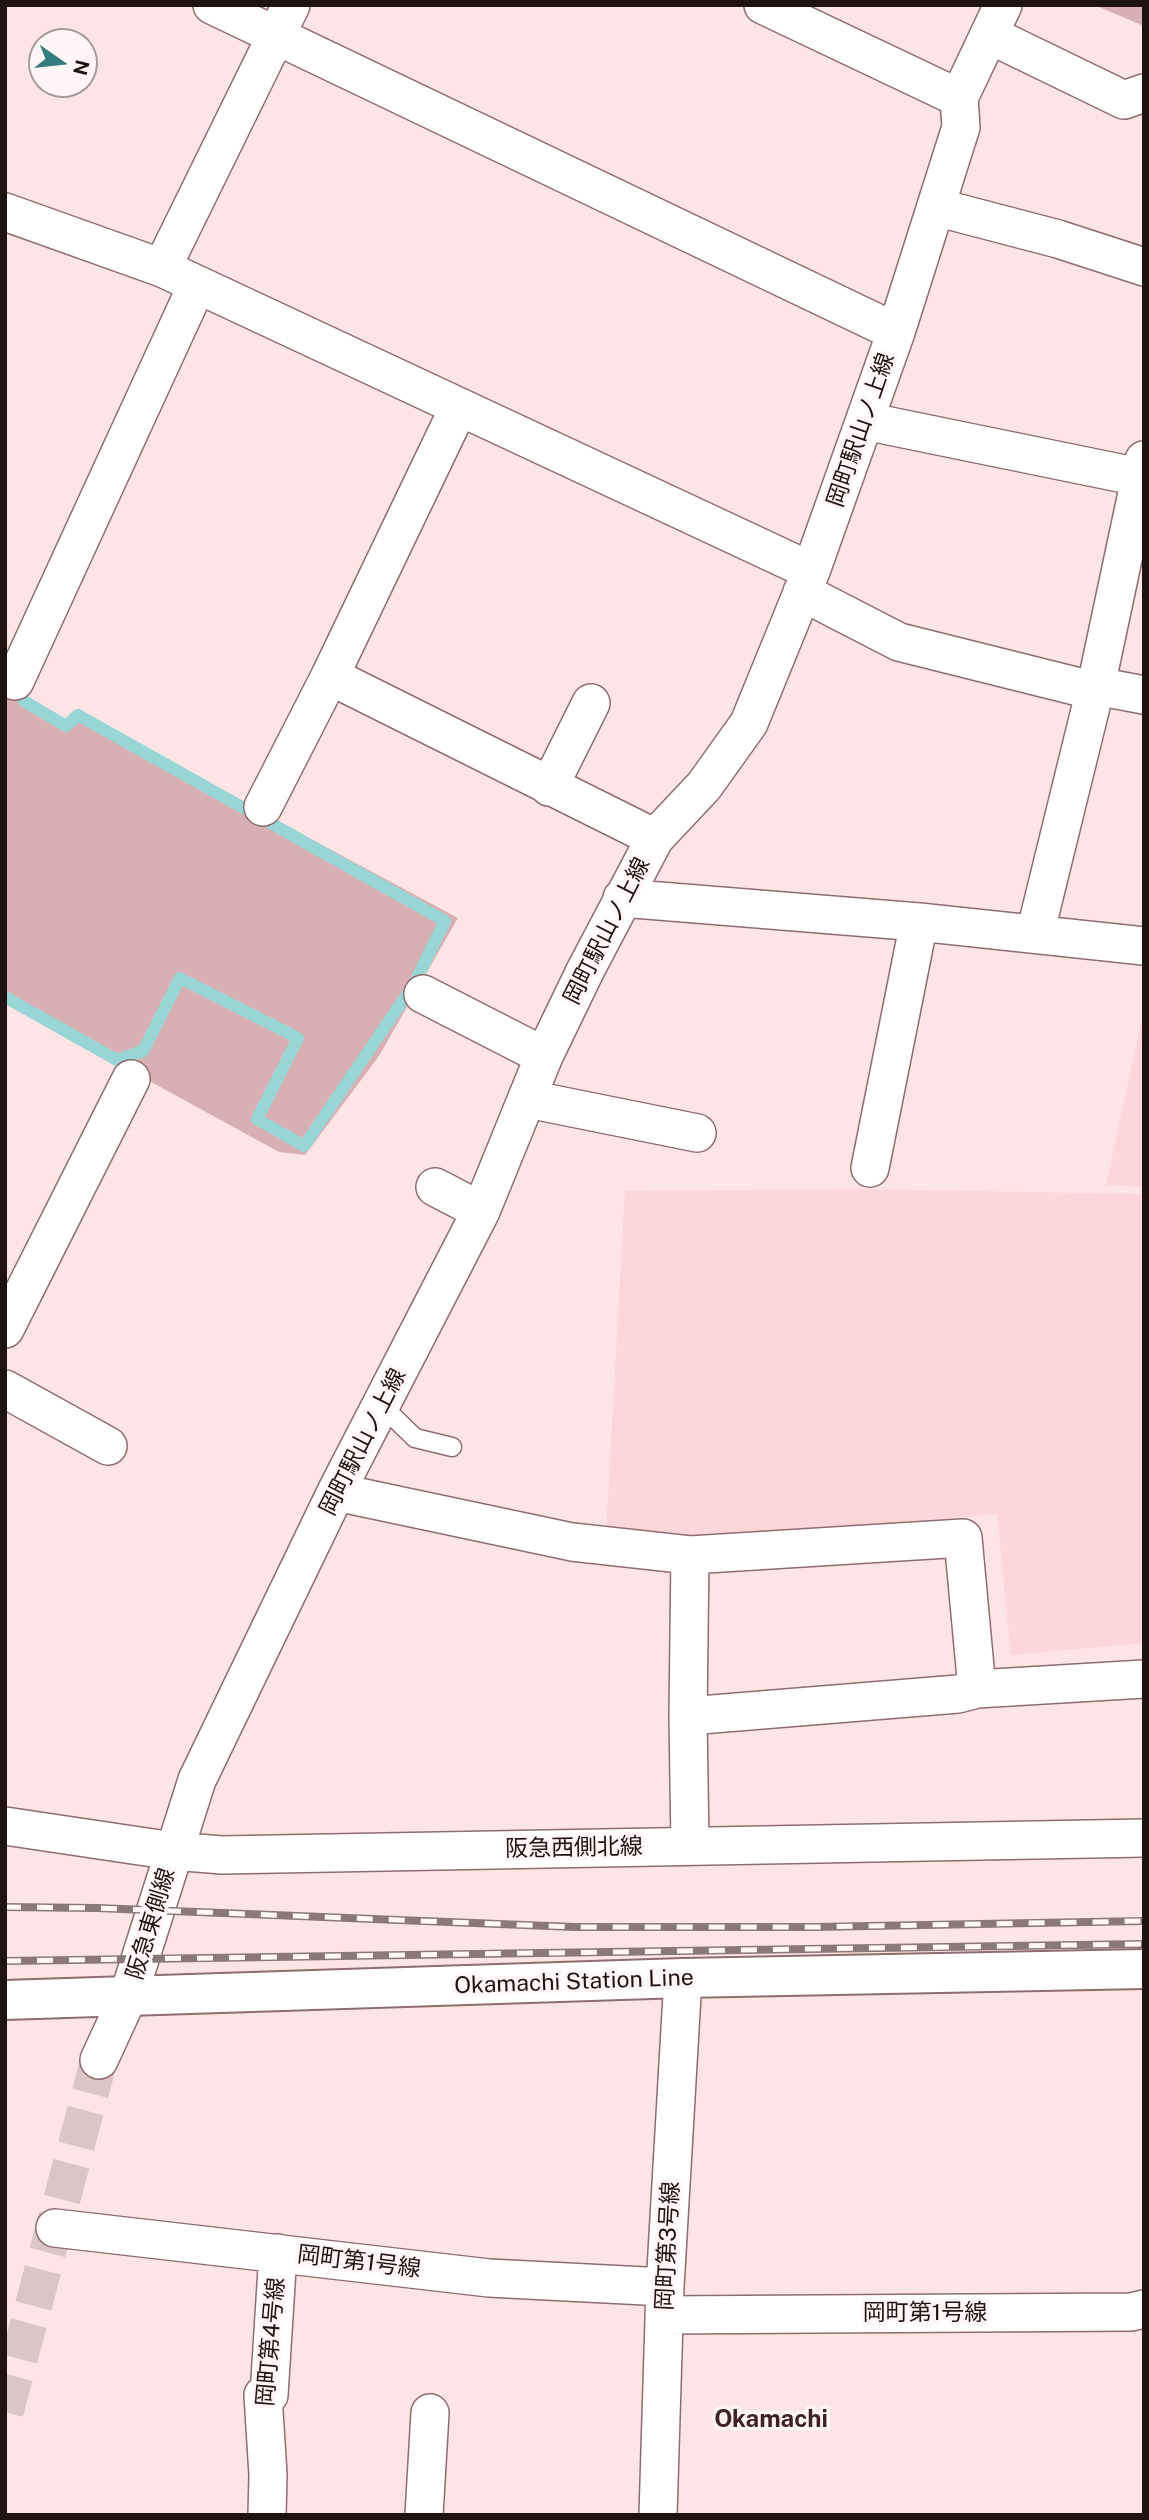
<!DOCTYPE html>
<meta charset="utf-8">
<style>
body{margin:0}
#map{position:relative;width:1149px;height:2520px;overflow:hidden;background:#fde5e7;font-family:"Public Sans",sans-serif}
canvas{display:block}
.frame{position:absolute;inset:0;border:7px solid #1f1213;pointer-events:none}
.north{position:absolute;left:28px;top:28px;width:70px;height:70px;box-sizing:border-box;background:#fff7f7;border:2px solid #a59b9c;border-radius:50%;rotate:104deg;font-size:19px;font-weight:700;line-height:28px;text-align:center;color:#1f1213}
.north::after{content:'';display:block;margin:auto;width:24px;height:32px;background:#347d7c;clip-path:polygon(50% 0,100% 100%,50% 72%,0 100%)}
</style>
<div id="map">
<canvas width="1149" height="2520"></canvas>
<div class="frame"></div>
<div class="north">N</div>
</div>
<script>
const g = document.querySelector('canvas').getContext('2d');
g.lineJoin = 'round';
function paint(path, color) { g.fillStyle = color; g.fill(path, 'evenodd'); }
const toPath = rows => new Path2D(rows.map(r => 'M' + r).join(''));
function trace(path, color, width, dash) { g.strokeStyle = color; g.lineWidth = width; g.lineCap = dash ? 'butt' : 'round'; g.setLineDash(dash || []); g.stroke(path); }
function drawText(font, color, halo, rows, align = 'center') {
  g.font = font + ' "Public Sans","Noto Sans JP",sans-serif'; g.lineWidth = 7; g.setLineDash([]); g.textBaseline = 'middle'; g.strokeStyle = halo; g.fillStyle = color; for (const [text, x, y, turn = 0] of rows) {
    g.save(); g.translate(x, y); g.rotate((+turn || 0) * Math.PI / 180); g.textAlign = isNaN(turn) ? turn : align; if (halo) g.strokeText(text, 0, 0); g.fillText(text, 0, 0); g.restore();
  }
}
paint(toPath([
 [1144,1010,1144,1187,1106,1185],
 [855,1189,1144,1194,1144,1643,1011,1655,997,1514,680,1541,606,1535,625,1191]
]), '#fcd6d9');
paint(toPath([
 [1094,5,1144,5,1144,26],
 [5,686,65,724,75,712,458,918,379,1056,305,1155,279,1152,5,1002]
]), '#d8b0b3');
trace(toPath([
 [5,997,117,1060,143,1051,180,978,298,1038,257,1119,304,1146,414,984,445,921,78,715,66,726,24,701]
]), '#97d6d4', 12);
trace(toPath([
 [5,2412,99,2060]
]), '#dcc5c7', 37, [37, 18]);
const lane = toPath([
 [381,1405,415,1438,452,1447]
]);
const street = toPath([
 [212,5,896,332],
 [763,5,959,98],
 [990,35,1124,100,1144,93],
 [936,207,1058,239,1144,267],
 [5,212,162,268,811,571],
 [162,268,291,5],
 [865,421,1144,478],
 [802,592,899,642,1095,691],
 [330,676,655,838],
 [15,681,197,285],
 [1096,686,1144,695],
 [549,787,591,703],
 [263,807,330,676,459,407],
 [622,898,919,922,1144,946],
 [1035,934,1096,686,1144,460],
 [423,994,544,1056],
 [528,1099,697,1133],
 [870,1168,919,922],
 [435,1187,481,1211],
 [5,1329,131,1079],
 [5,1389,108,1446],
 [336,1492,572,1542,690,1555,963,1538,977,1689],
 [690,1555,688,1716,690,1845],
 [688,1716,958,1694,977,1689,1144,1679],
 [5,1826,173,1851,222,1855,1144,1838],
 [99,2060,128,1997,197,1780,336,1492,481,1211,544,1056,585,971,655,838,704,786,749,723,811,571,896,332,961,127,959,98,1003,5],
 [55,2228,489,2278,665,2287],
 [664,2315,1131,2312,1144,2309],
 [267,2515,268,2475,263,2395,269,2395,278,2253],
 [424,2515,430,2413],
 [658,2515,665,2287,683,1978]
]);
const secondary = toPath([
 [5,2000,683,1978,1144,1969]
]);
trace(lane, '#8f6c6f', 21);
trace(street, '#8f6c6f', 40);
trace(secondary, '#8f6c6f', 42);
trace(lane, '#fff', 18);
trace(street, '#fff', 37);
trace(secondary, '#fff', 38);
const rail = toPath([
 [5,1907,97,1908,574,1927,815,1927,1144,1921],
 [5,1961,1144,1944]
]);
trace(rail, '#8a787a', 8);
trace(rail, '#fff7f7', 5, [16]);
drawText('23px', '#1f1213', '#fff7f7', [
 ["岡町駅山ノ上線",861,430,-71],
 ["岡町駅山ノ上線",607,931,-63],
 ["岡町駅山ノ上線",363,1442,-63],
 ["阪急西側北線",574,1848,-1],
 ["阪急東側線",151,1924,-73],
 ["Okamachi Station Line",574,1982,-2],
 ["岡町第3号線",668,2246,-87],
 ["岡町第1号線",359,2262,7],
 ["岡町第1号線",925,2313],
 ["岡町第4号線",271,2342,-85]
]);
drawText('bold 24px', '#3f2225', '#fff7f7', [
 ["Okamachi",771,2420]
]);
</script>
